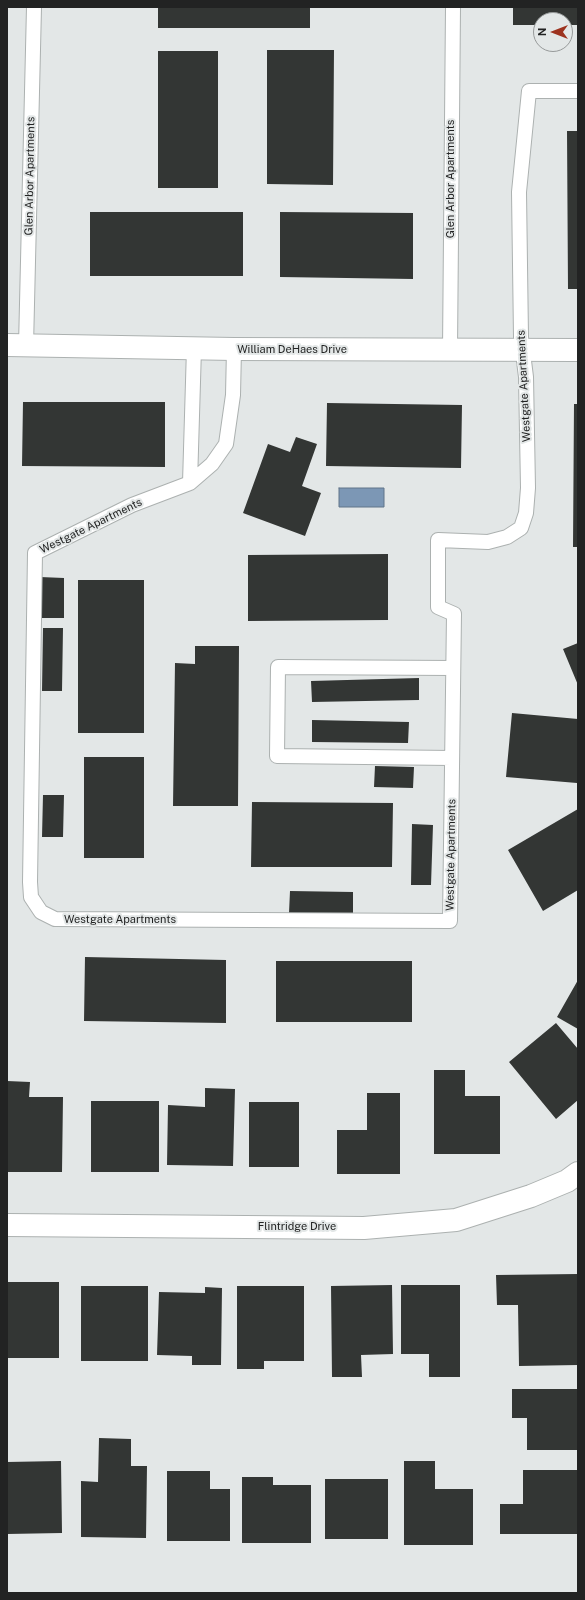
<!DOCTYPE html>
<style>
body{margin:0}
#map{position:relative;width:585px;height:1600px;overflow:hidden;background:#e3e7e7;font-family:"Public Sans",sans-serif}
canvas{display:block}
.frame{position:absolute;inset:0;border:8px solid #222323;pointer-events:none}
.north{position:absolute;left:533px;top:12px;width:40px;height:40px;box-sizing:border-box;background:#e3e7e7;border:1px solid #969999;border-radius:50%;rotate:270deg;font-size:11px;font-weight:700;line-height:16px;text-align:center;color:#222323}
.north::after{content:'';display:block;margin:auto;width:14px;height:18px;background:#9d331f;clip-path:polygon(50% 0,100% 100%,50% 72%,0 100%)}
</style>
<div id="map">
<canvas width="585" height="1600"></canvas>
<div class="frame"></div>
<div class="north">N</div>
</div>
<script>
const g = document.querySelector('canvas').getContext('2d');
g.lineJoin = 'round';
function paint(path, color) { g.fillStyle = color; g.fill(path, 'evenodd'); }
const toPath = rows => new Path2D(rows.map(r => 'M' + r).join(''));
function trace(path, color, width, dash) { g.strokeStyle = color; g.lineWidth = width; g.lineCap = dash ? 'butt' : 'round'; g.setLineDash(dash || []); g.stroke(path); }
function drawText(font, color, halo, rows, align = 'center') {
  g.font = font + ' "Public Sans",sans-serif'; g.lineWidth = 4; g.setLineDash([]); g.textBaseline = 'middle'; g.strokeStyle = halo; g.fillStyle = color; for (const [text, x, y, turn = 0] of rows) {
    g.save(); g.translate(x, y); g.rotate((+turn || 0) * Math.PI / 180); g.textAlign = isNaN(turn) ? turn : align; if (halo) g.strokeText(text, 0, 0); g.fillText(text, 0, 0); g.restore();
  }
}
const water = toPath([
 [339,488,384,488,384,507,339,507,339,488]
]);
paint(water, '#7c97b5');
trace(water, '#617489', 1);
paint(toPath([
 [158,7,310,7,310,28,158,28],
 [513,7,578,7,578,25,565,25,565,20,541,20,541,25,513,25],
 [267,50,334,50,333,185,267,184],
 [158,51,218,51,218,188,158,188],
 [567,131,578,131,578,289,568,289],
 [90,212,243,212,243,276,90,276],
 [280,212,413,213,413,279,280,277],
 [23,402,165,402,165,467,22,466],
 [327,403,462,405,461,468,326,466],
 [574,404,578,404,578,547,573,547],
 [296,437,317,444,302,486,321,493,305,536,243,513,268,444,290,452],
 [388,554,388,620,248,621,248,555],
 [40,577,64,578,64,618,40,618],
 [78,580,144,580,144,733,78,733],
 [43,628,63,628,62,691,42,691],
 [578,643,578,685,563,649],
 [195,646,239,646,238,806,173,806,175,663,195,664],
 [419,678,419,700,312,702,311,681],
 [512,713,578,719,577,783,506,777],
 [312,720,409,722,408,743,312,742],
 [84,757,144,757,144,858,84,858],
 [375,766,414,767,413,788,374,787],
 [43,795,64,795,63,837,42,837],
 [252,802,393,803,392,867,251,867],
 [578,809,578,890,543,911,508,850],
 [412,824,433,825,431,885,411,885],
 [290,891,353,892,353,914,289,913],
 [85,957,226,960,226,1023,84,1021],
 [276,961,412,961,412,1022,276,1022],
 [578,980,578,1029,557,1017],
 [556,1023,578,1049,578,1100,556,1119,509,1062],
 [434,1070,465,1070,465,1096,500,1096,500,1154,434,1154],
 [7,1081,30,1082,29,1097,63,1097,62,1172,7,1172],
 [205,1088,235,1089,233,1166,167,1165,168,1105,205,1107],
 [367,1093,400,1093,400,1174,337,1174,337,1130,367,1130],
 [91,1101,159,1101,159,1172,91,1172],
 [249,1102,299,1102,299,1167,249,1167],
 [578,1274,578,1365,519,1366,518,1305,497,1305,496,1275],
 [7,1282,59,1282,59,1358,7,1358],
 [392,1285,393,1354,361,1355,362,1377,332,1377,331,1286],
 [401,1285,460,1285,460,1377,429,1377,429,1354,401,1354],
 [81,1286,148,1286,148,1361,81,1361],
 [237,1286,304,1286,304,1361,264,1361,264,1369,237,1369],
 [205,1287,222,1288,221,1365,192,1365,192,1356,157,1355,159,1292,205,1293],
 [512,1389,578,1389,578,1450,527,1450,527,1418,512,1418],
 [99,1438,131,1439,131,1466,147,1466,146,1538,81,1537,81,1481,98,1482],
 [61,1461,62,1533,7,1534,7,1462],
 [404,1461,435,1461,435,1489,473,1489,473,1545,404,1545],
 [523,1470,578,1470,578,1534,500,1534,500,1504,523,1504],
 [167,1471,210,1471,210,1489,230,1489,230,1541,167,1541],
 [242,1477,273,1477,273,1485,311,1485,311,1543,242,1543],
 [325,1479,388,1479,388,1539,325,1539]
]), '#333634');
const lane = toPath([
 [26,346,34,7],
 [234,349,233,395,226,444,212,464,190,483,132,505,35,553,30,882,31,897,41,912,55,919,450,921,454,614,438,607,438,540,488,542,507,537,521,528,526,513,528,488,526,377,521,337,519,192,529,91,578,91],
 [450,350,453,7],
 [190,483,194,348],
 [452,758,277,756,278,667,453,668]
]);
const street = toPath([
 [7,1225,364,1228,456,1220,531,1196,567,1181,578,1173]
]);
const secondary = toPath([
 [7,345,234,349,578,350]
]);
trace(lane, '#acb1b0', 16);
trace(street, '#acb1b0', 24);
trace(secondary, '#acb1b0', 24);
trace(lane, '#fff', 14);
trace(street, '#fff', 22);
trace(secondary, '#fff', 22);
drawText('11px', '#222323', '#e3e7e7', [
 ["Glen Arbor Apartments",30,176,-89],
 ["Glen Arbor Apartments",451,179,-90],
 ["William DeHaes Drive",292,350],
 ["Westgate Apartments",524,386,-93],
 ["Westgate Apartments",91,526,-26],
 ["Westgate Apartments",451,855,-89],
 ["Westgate Apartments",120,920],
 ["Flintridge Drive",297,1227]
]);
</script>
